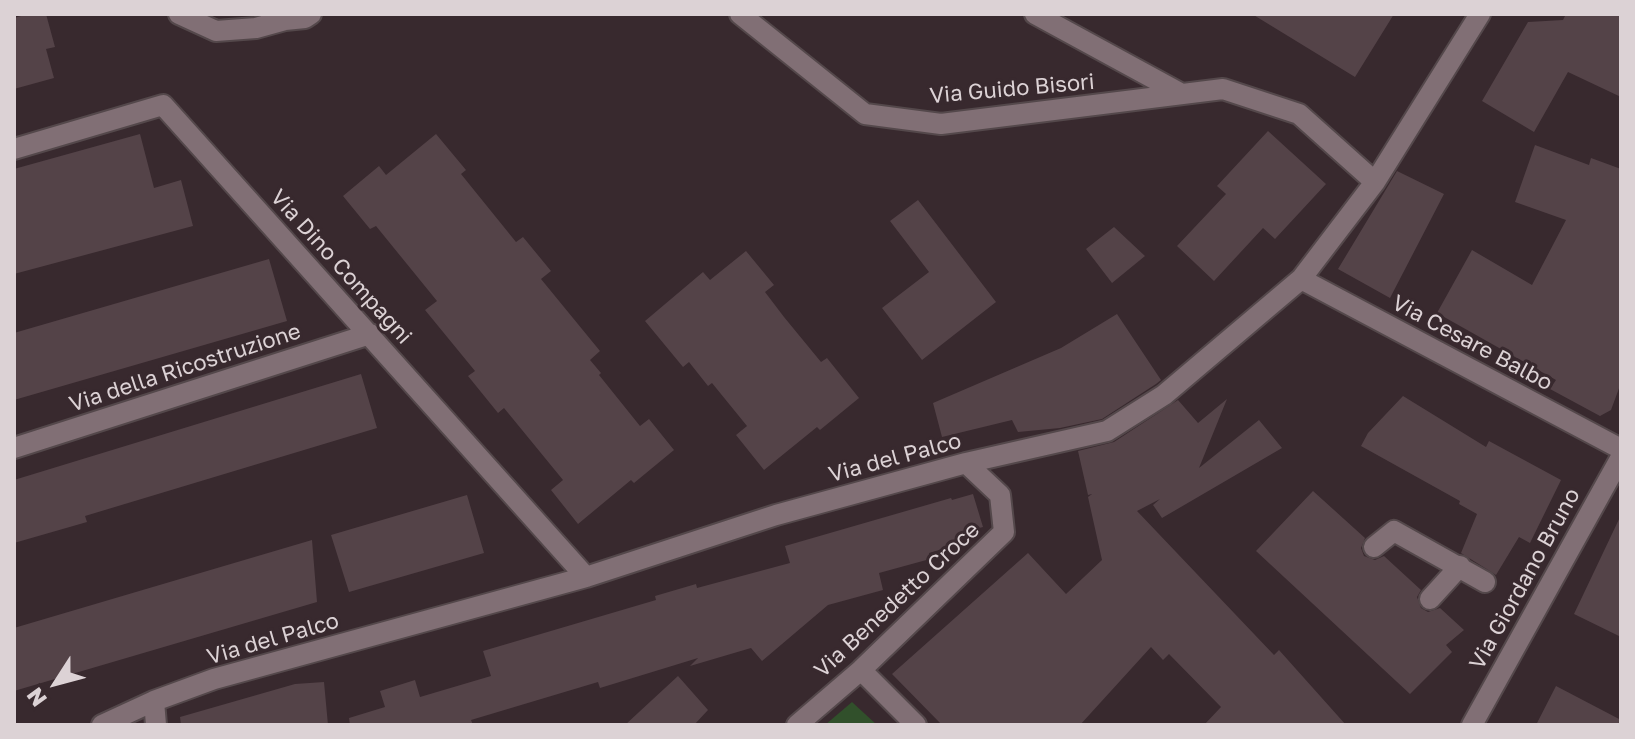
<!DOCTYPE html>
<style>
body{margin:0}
#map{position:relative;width:1635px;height:739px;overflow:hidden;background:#38292e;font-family:"Golos Text",sans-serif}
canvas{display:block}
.frame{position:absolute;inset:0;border:16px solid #dcd2d5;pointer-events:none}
.north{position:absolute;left:16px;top:643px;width:80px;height:80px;-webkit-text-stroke:6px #38292e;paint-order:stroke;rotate:234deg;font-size:22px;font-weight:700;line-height:32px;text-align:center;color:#dcd2d5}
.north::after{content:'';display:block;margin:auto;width:28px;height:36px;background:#dcd2d5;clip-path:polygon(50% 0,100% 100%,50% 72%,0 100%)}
</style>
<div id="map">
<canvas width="1635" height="739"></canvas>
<div class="frame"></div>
<div class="north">N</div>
</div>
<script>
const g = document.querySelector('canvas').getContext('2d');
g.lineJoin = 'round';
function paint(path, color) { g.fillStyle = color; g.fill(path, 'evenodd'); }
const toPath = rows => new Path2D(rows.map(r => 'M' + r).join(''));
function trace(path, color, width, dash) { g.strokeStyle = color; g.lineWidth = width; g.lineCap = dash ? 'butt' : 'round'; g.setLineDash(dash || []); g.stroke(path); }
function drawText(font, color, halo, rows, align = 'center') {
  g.font = font + ' "Golos Text",sans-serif'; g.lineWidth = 6; g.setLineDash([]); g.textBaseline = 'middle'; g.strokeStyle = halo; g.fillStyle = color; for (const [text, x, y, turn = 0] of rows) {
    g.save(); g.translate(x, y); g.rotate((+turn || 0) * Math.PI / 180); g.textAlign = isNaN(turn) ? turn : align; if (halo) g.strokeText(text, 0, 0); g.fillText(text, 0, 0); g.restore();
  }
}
paint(toPath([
 [852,702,877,725,825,725]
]), '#31502b');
paint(toPath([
 [28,14,46,14,55,47,46,49,54,78,14,89,14,18],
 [1252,14,1394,14,1355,77],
 [1566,14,1621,14,1621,97,1568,72,1534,132,1482,101,1528,22,1563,20],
 [1268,131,1326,184,1275,239,1263,228,1214,281,1177,246,1226,194,1217,186],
 [140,134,154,188,181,180,193,226,14,274,14,169],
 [436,134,466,170,461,174,516,242,523,237,551,271,541,279,600,351,590,360,601,373,599,375,640,426,649,419,674,450,634,483,631,480,578,524,551,490,563,480,504,408,498,413,468,376,475,371,425,310,437,301,376,226,370,229,343,196,379,166,386,175],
 [1535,145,1589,165,1591,158,1621,169,1621,383,1611,410,1600,416,1550,389,1556,380,1437,313,1472,250,1532,285,1566,220,1515,202],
 [1397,171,1444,194,1390,298,1338,269],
 [918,200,996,302,922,360,882,308,929,272,890,221],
 [1114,227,1145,256,1112,283,1086,249],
 [746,251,774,285,765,292,784,317,821,362,827,358,859,398,820,430,817,427,764,470,736,435,747,426,712,383,708,386,689,362,683,367,645,321,703,272,710,280],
 [269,259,287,321,14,400,14,333],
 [1117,314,1161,380,1156,384,1102,419,1060,428,1018,432,1012,420,942,437,933,403,1061,348],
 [361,374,377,428,85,516,87,522,14,543,14,480],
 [1403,396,1486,447,1489,441,1561,480,1530,543,1519,537,1496,575,1461,553,1477,514,1459,504,1460,501,1361,446,1368,433],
 [1227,399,1199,468,1259,420,1282,448,1162,518,1153,505,1160,499,1137,511,1274,655,1279,650,1346,725,1204,725,1221,707,1169,654,1163,660,1151,647,1080,725,942,725,892,674,1028,553,1066,594,1102,560,1088,497,1092,494,1088,495,1078,451,1114,442,1178,400,1198,423],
 [1313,491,1365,538,1361,548,1364,556,1375,560,1384,556,1421,590,1417,597,1421,608,1428,612,1440,608,1464,630,1446,645,1452,652,1410,694,1256,551],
 [973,494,983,527,960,533,963,543,929,553,930,559,879,573,883,590,828,605,762,661,751,648,690,666,698,658,600,688,598,682,471,720,473,725,350,725,349,718,385,707,380,691,415,680,420,697,491,676,483,651,656,600,655,596,696,584,697,588,790,563,785,546,951,498,952,500],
 [467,495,484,553,349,592,331,535],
 [1621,515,1621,637,1574,614],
 [312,540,317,602,14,691,14,628],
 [678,676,708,710,694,725,625,725],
 [324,682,328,725,181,725,180,717,295,684],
 [1556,686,1621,720,1621,725,1536,725]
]), '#544348');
const minor = toPath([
 [179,14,216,31,256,28,285,20,305,18,311,14],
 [740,14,865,114,941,124,1223,89,1299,114,1375,182],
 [1035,14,1180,93],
 [14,149,163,105,586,577],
 [1301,279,1621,449],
 [14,448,370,334],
 [1374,547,1394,531,1485,582],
 [1430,599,1460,566],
 [861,670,916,725],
 [102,725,154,701],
 [156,725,154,701,214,679,586,577,776,515,966,463,1107,431,1164,395,1301,279,1375,182,1480,14],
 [797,725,861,670,1004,532,1000,495,966,463],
 [1472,725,1621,457]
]);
trace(minor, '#54484b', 24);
trace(minor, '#816f75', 20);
drawText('22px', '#dcd2d5', '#38292e', [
 ["Via Guido Bisori",1012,89,-5],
 ["Via Dino Compagni",341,267,48],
 ["Via Cesare Balbo",1472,343,28],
 ["Via della Ricostruzione",185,368,-18],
 ["Via del Palco",895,458,-15],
 ["Via Giordano Bruno",1525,579,-61],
 ["Via Benedetto Croce",897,600,-43],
 ["Via del Palco",273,639,-16]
]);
</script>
